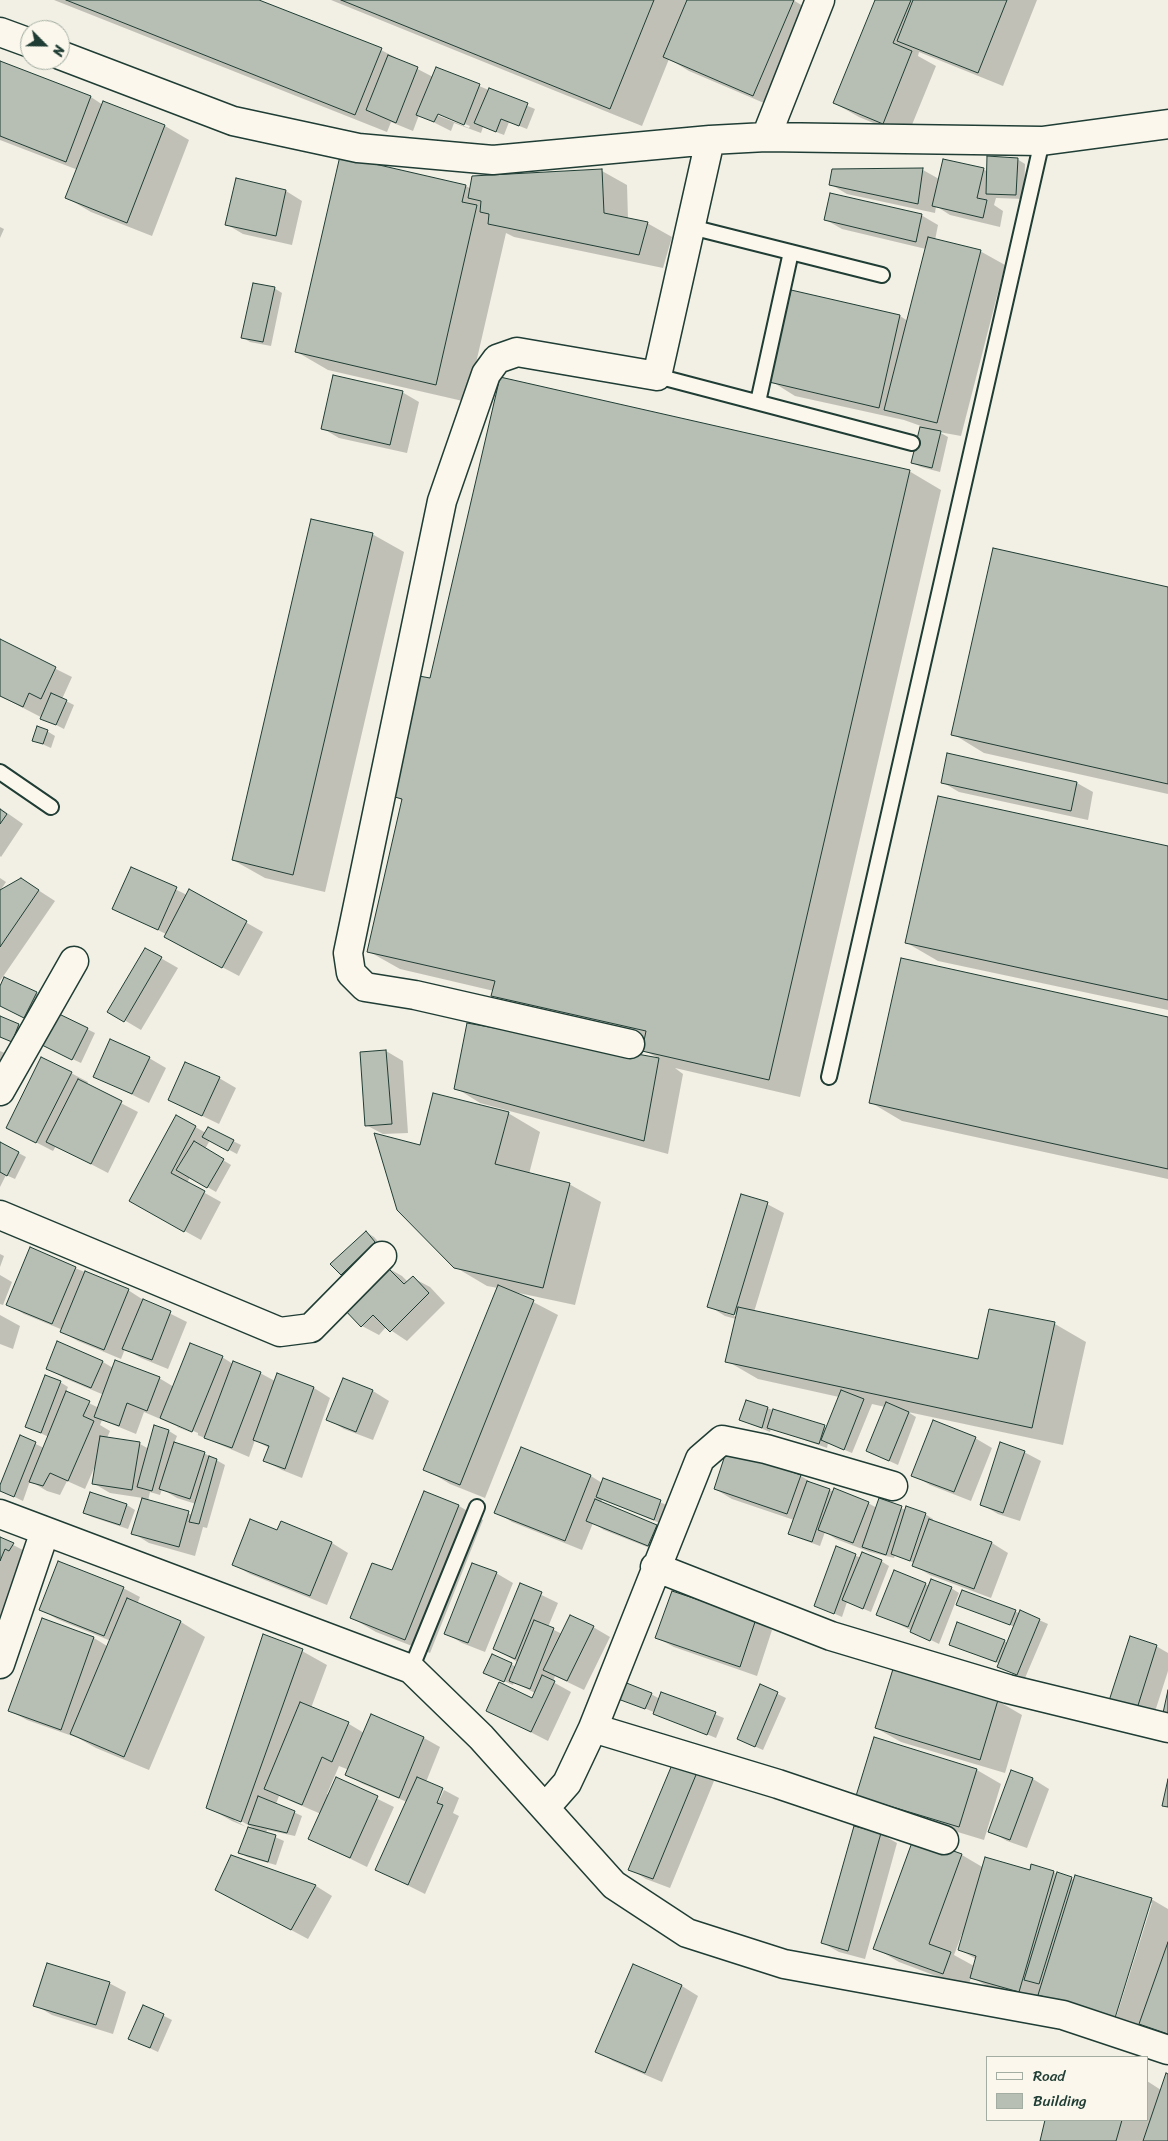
<!DOCTYPE html>
<style>
body{margin:0}
#map{position:relative;width:1168px;height:2141px;overflow:hidden;background:#f2f0e5;font-family:Sriracha,sans-serif}
canvas{display:block}
.legend{position:absolute;left:986px;top:2056px;width:162px;height:65px;box-sizing:border-box;background:#fbf7ec;border:1px solid #a3ada2;margin:0;padding:6px 9px;list-style:none;font-size:15px;color:#1f3d34}
.legend li{display:flex;align-items:center;gap:10px;height:25px}
.legend b{width:25px;border:1px solid #a3ada2}
.north{position:absolute;left:20px;top:20px;width:50px;height:50px;box-sizing:border-box;background:#fbf7ec;border:1px solid #a3ada2;border-radius:50%;rotate:113deg;font-size:14px;font-weight:700;line-height:20px;text-align:center;color:#1f3d34}
.north::after{content:'';display:block;margin:auto;width:18px;height:22px;background:#1f3d34;clip-path:polygon(50% 0,100% 100%,50% 72%,0 100%)}
</style>
<div id="map">
<canvas width="1168" height="2141"></canvas>
<ul class="legend">
<li><b style="height:6px;background:#fbf7ec"></b>Road</li>
<li><b style="height:14px;background:#b7beb3"></b>Building</li>
</ul>
<div class="north">N</div>
</div>
<script>
const g = document.querySelector('canvas').getContext('2d');
g.lineJoin = 'round';
function paint(path, color) { g.fillStyle = color; g.fill(path, 'evenodd'); }
const toPath = rows => new Path2D(rows.map(r => 'M' + r).join(''));
function trace(path, color, width, dash) { g.strokeStyle = color; g.lineWidth = width; g.lineCap = dash ? 'butt' : 'round'; g.setLineDash(dash || []); g.stroke(path); }
paint(toPath([
 [54,0,256,0,381,50,433,77,479,86,535,109,527,129,509,122,504,135,483,127,481,133,454,123,451,131,419,115,413,131,391,122,387,132],
 [437,113,470,126,469,128,437,115],
 [331,0,793,0,818,15,778,109,689,71,669,59,642,126],
 [876,0,1037,0,1003,86,919,52,918,56,936,66,907,137,859,117,834,103],
 [0,63,91,97,103,105,104,103,165,126,189,140,152,236,91,212,67,198,78,170,0,140],
 [1017,159,1025,164,1024,199,996,198,994,205,1003,211,1000,227,950,215,936,206,935,213,847,194,830,184,923,170,939,179,983,169,988,172],
 [602,171,627,185,628,219,647,223,672,237,663,268,514,237,506,233,467,402,328,370,297,352,466,186,471,189],
 [286,191,302,201,292,245,243,234,226,224],
 [921,215,938,225,935,240,980,251,1005,265,961,436,939,432,948,437,940,472,921,467,913,463,921,426,904,420,795,396,771,381,900,316,908,321,926,249,842,229,826,220],
 [0,227,4,229,0,238],
 [274,288,282,293,271,346,250,342,242,337],
 [402,392,419,402,407,453,339,438,322,428],
 [909,471,941,490,800,1097,675,1068,683,1074,668,1154,480,1103,456,1088,468,1025,660,1059,643,1050,645,1041,524,1014,493,995,494,991,400,969,368,951,403,801,393,795,431,679],
 [372,534,404,552,325,892,265,878,233,860],
 [1168,588,1168,794,984,753,953,734],
 [0,641,72,677,62,699,74,705,64,729,0,696],
 [47,731,55,736,51,748,33,740],
 [942,782,1077,783,1093,792,1088,820,959,792],
 [0,808,23,824,1,857,0,856],
 [1168,847,1168,1010,938,961,907,943],
 [132,868,187,895,190,891,263,932,239,976,182,946,166,934,113,908],
 [0,878,6,882,0,891],
 [21,879,55,901,0,981,0,891],
 [145,949,178,968,141,1030,109,1011],
 [0,989,36,993,44,998,33,1021,0,1005],
 [0,1017,27,1030,20,1045,0,1037],
 [1168,1019,1168,1179,902,1121,870,1102],
 [87,1029,95,1033,81,1063,51,1049],
 [0,1051,5,1053,0,1063],
 [386,1051,403,1061,408,1133,383,1134,366,1125],
 [149,1058,166,1068,149,1103,94,1076],
 [71,1073,88,1082,86,1085,138,1112,108,1173,56,1146,53,1151,8,1128],
 [219,1078,236,1088,219,1124,169,1100],
 [508,1113,540,1132,529,1174,569,1184,601,1202,575,1305,514,1292,558,1315,485,1498,450,1484,425,1469,498,1288,487,1286,455,1267,421,1146],
 [176,1116,206,1133,233,1141,241,1145,237,1154,210,1140,205,1149,231,1165,216,1192,190,1177,187,1183,221,1202,201,1240,147,1210],
 [0,1143,26,1157,15,1179,6,1175,0,1187],
 [767,1204,784,1213,754,1312,979,1361,990,1310,1055,1324,1086,1342,1063,1445,908,1412,916,1417,898,1465,867,1451,885,1407,872,1404,852,1453,828,1443,827,1448,771,1428,770,1432,741,1420,767,1408,827,1428,839,1397,758,1379,727,1361,736,1319,725,1316,709,1306],
 [725,1311,741,1315,740,1318,725,1313],
 [366,1232,374,1237,383,1247,349,1278,341,1274],
 [0,1254,4,1256,0,1267],
 [386,1267,402,1276,408,1282,413,1278,430,1287,445,1303,407,1341,386,1327,379,1335,362,1326],
 [75,1268,128,1290,145,1301,187,1322,168,1369,141,1358,125,1349,121,1359,78,1341,62,1332,63,1330,24,1314,7,1304],
 [0,1275,12,1282,3,1305,0,1304],
 [0,1315,20,1326,13,1349,0,1344],
 [222,1357,233,1364,260,1373,275,1381,278,1375,314,1388,330,1398,302,1478,282,1470,265,1461,269,1448,255,1440,249,1457,144,1412,136,1434,102,1420,100,1425,110,1431,107,1438,140,1444,149,1449,169,1431,177,1436,174,1444,204,1453,225,1465,207,1528,203,1527,195,1556,149,1543,133,1533,143,1498,110,1493,93,1483,95,1466,85,1489,67,1481,60,1495,47,1491,30,1481,23,1501,0,1490,21,1437,44,1448,49,1437,27,1427,60,1382,68,1387,66,1392,99,1408,104,1395,64,1378,47,1368,103,1362,113,1368,159,1378,174,1387],
 [177,1424,198,1433,198,1435,177,1427],
 [162,1489,177,1498,196,1504,193,1515,148,1501,150,1492,160,1495],
 [343,1379,373,1391,389,1401,373,1440,344,1429,327,1419],
 [975,1438,992,1448,971,1501,930,1485,913,1475],
 [521,1449,591,1476,602,1483,604,1479,669,1506,662,1524,602,1499,601,1503,656,1526,673,1535,665,1554,604,1530,593,1523,582,1550,512,1522,496,1512],
 [1024,1452,1041,1461,1020,1521,998,1514,981,1504],
 [801,1476,817,1486,868,1503,877,1508,880,1500,906,1510,925,1514,933,1519,933,1521,992,1543,1008,1553,991,1598,930,1575,913,1565,914,1563,895,1555,894,1558,870,1552,836,1539,825,1532,820,1546,798,1538,790,1533,794,1520,732,1499,715,1489],
 [425,1492,459,1506,483,1520,430,1653,376,1632,352,1618,392,1572],
 [91,1493,127,1505,135,1510,128,1529,92,1517,84,1513],
 [282,1522,332,1543,348,1553,327,1605,250,1574,234,1565,278,1532],
 [0,1538,38,1558,0,1630],
 [837,1548,861,1558,881,1561,889,1566,871,1612,847,1602,842,1617,815,1605],
 [496,1573,513,1583,485,1652,462,1643,445,1633],
 [925,1584,930,1586,951,1588,959,1593,939,1644,878,1614],
 [521,1585,558,1603,548,1627,562,1634,593,1627,610,1637,584,1690,555,1676,553,1682,571,1692,548,1741,487,1710,532,1699,535,1693,514,1682,513,1685,485,1673,511,1664,516,1667,518,1662,494,1649],
 [123,1588,140,1597,137,1604,181,1622,205,1637,149,1770,96,1748,78,1738,27,1720,10,1711,94,1638,107,1646,111,1641,57,1619,40,1609],
 [958,1604,1015,1611,1020,1614,1021,1612,1048,1624,1025,1678,1007,1671,999,1667,1000,1664,950,1644,1004,1641,1008,1643,1015,1627],
 [756,1621,772,1630,757,1676,674,1647,657,1638],
 [1156,1646,1168,1653,1168,1671,1151,1724,1125,1716],
 [302,1651,327,1665,311,1708,349,1724,364,1733,371,1716,424,1738,440,1747,426,1782,433,1808,435,1809,444,1790,459,1798,453,1813,459,1816,425,1894,377,1870,407,1802,363,1784,347,1775,349,1770,339,1766,327,1794,329,1795,337,1779,394,1807,367,1867,310,1839,321,1814,279,1796,276,1804,302,1816,295,1836,267,1830,266,1833,284,1841,276,1865,247,1857,239,1852,249,1828,232,1821,207,1807],
 [236,1818,255,1829,250,1829,234,1820],
 [761,1686,786,1698,763,1750,747,1743],
 [662,1693,724,1718,716,1738,620,1698,651,1694,660,1699],
 [998,1701,1022,1715,1005,1773,901,1742,876,1728],
 [977,1770,1001,1784,984,1840,882,1809,857,1795],
 [698,1771,714,1781,670,1888,646,1879,630,1869],
 [1012,1772,1033,1779,1049,1789,1027,1848,1007,1841,990,1831],
 [881,1834,897,1843,865,1959,839,1952,823,1943],
 [915,1838,962,1855,984,1868,1053,1872,1074,1880,1151,1899,1168,1909,1168,2039,1142,2024,1140,2031,1114,2024,1152,1903,1149,1903,1112,2023,996,1991,971,1977,968,1988,899,1962,875,1948],
 [962,1934,964,1935,960,1950,976,1959,974,1966,954,1955],
 [232,1856,316,1886,332,1896,308,1939,233,1899],
 [633,1966,682,1986,698,1996,662,2082,613,2061,597,2051],
 [109,1983,126,1992,113,2034,52,2015,35,2005],
 [144,2006,172,2020,158,2052,130,2039],
 [1168,2076,1168,2141,1041,2141,1046,2120,1147,2120,1147,2081,1161,2090]
]), '#0003');
const building = toPath([
 [66,0,259,0,382,48,355,115,66,0],
 [341,0,654,0,610,109,341,0],
 [687,0,794,0,753,96,663,57,687,0],
 [875,0,911,0,893,43,912,51,883,124,833,103,875,0],
 [913,0,1007,0,978,73,897,41,913,0],
 [388,55,418,67,396,123,366,110,388,55],
 [0,61,91,96,66,162,0,136,0,61],
 [436,67,480,84,464,125,438,114,434,122,416,115,436,67],
 [489,88,528,103,519,126,501,119,496,132,474,123,489,88],
 [103,101,165,125,127,223,65,198,103,101],
 [340,156,466,185,462,202,477,205,436,385,295,352,340,156],
 [987,156,1018,158,1016,195,986,194,987,156],
 [943,159,984,168,977,198,987,200,983,218,932,206,943,159],
 [923,168,918,204,829,185,832,169,923,168],
 [602,169,604,213,648,222,639,255,488,224,489,214,480,212,481,201,468,198,472,176,602,169],
 [236,178,286,190,276,236,225,225,236,178],
 [830,193,922,214,916,242,824,220,830,193],
 [928,237,981,250,937,423,884,410,928,237],
 [253,283,275,287,263,342,241,338,253,283],
 [791,290,900,315,879,408,769,382,791,290],
 [333,375,403,391,390,445,321,429,333,375],
 [500,377,910,470,769,1080,642,1051,646,1031,491,996,495,981,367,952,402,799,391,796,419,676,430,678,500,377],
 [920,427,941,431,932,468,911,463,920,427],
 [311,519,373,533,293,875,232,860,311,519],
 [993,548,1168,587,1168,784,951,735,993,548],
 [0,639,56,667,41,699,29,693,23,707,0,696,0,639],
 [51,693,67,700,56,725,40,719,51,693],
 [37,726,48,730,43,744,32,741,37,726],
 [947,753,1077,782,1071,811,941,783,947,753],
 [938,796,1168,846,1168,1000,905,943,938,796],
 [0,809,7,814,0,824,0,809],
 [131,867,177,887,158,930,112,909,131,867],
 [21,878,39,890,0,947,0,890,21,878],
 [189,889,247,921,222,968,164,937,189,889],
 [145,948,162,957,124,1022,107,1012,145,948],
 [901,958,1168,1017,1168,1169,869,1103,901,958],
 [4,977,37,992,24,1018,0,1006,0,986,4,977],
 [57,1013,88,1028,72,1060,42,1045,57,1013],
 [0,1016,19,1024,12,1042,0,1037,0,1016],
 [467,1023,659,1058,644,1141,454,1089,467,1023],
 [110,1039,150,1057,132,1094,93,1077,110,1039],
 [386,1050,392,1124,365,1126,360,1052,386,1050],
 [41,1057,72,1072,36,1143,6,1128,41,1057],
 [185,1062,220,1077,202,1116,168,1100,185,1062],
 [78,1079,122,1101,91,1164,46,1142,78,1079],
 [433,1093,509,1112,495,1164,570,1183,543,1288,454,1268,397,1210,374,1133,420,1145,433,1093],
 [176,1115,196,1126,171,1173,205,1191,184,1232,129,1201,176,1115],
 [208,1127,234,1140,228,1151,202,1137,208,1127],
 [194,1141,224,1159,207,1188,176,1170,194,1141],
 [0,1142,19,1152,7,1176,0,1172,0,1142],
 [741,1194,768,1202,734,1315,707,1307,741,1194],
 [366,1231,375,1242,341,1275,330,1264,366,1231],
 [30,1247,76,1267,52,1324,6,1305,30,1247],
 [385,1265,404,1284,413,1276,429,1293,390,1332,373,1315,361,1327,342,1307,385,1265],
 [85,1271,129,1289,104,1350,60,1332,85,1271],
 [498,1285,534,1300,460,1485,423,1470,498,1285],
 [143,1299,171,1311,152,1360,122,1349,143,1299],
 [738,1307,978,1359,989,1309,1055,1322,1032,1428,725,1362,738,1307],
 [57,1341,103,1361,91,1388,46,1369,57,1341],
 [190,1343,223,1356,192,1432,160,1418,190,1343],
 [115,1360,160,1377,147,1411,127,1403,119,1426,94,1417,115,1360],
 [233,1361,261,1372,232,1448,204,1438,233,1361],
 [277,1373,314,1387,285,1469,263,1461,269,1446,253,1440,277,1373],
 [45,1375,61,1381,41,1433,25,1427,45,1375],
 [343,1378,373,1390,356,1432,326,1420,343,1378],
 [841,1390,864,1399,844,1450,821,1440,841,1390],
 [66,1391,90,1401,83,1416,94,1421,68,1481,50,1473,43,1486,29,1482,66,1391],
 [746,1400,768,1407,762,1428,739,1420,746,1400],
 [886,1402,909,1412,889,1461,866,1451,886,1402],
 [773,1409,825,1425,819,1444,767,1428,773,1409],
 [933,1420,976,1437,954,1492,911,1476,933,1420],
 [154,1425,169,1430,152,1491,137,1487,154,1425],
 [20,1435,36,1442,14,1497,0,1491,0,1485,20,1435],
 [100,1436,140,1442,132,1490,92,1484,100,1436],
 [174,1442,205,1452,190,1499,159,1489,174,1442],
 [1000,1442,1025,1451,1003,1513,980,1505,1000,1442],
 [521,1447,591,1475,565,1541,494,1513,521,1447],
 [727,1449,801,1475,787,1514,714,1489,727,1449],
 [209,1456,217,1459,199,1524,189,1522,209,1456],
 [603,1478,661,1500,654,1520,596,1497,603,1478],
 [807,1481,830,1489,812,1542,788,1534,807,1481],
 [834,1488,869,1502,853,1543,818,1530,834,1488],
 [424,1491,459,1505,405,1640,350,1618,372,1563,392,1570,424,1491],
 [90,1492,127,1504,120,1525,83,1513,90,1492],
 [142,1498,189,1511,179,1547,131,1534,142,1498],
 [879,1498,902,1506,886,1555,862,1547,879,1498],
 [595,1499,657,1525,648,1546,586,1521,595,1499],
 [906,1506,926,1513,910,1561,891,1554,906,1506],
 [250,1519,277,1530,281,1521,332,1542,310,1596,232,1565,250,1519],
 [929,1519,992,1542,974,1589,912,1566,929,1519],
 [0,1537,14,1543,9,1551,5,1549,0,1561,0,1537],
 [836,1546,856,1554,834,1614,814,1606,836,1546],
 [862,1552,882,1560,863,1609,842,1600,862,1552],
 [58,1561,124,1587,104,1636,39,1610,58,1561],
 [472,1563,497,1572,468,1643,444,1634,472,1563],
 [894,1570,926,1583,908,1627,876,1615,894,1570],
 [931,1579,952,1587,930,1641,910,1632,931,1579],
 [520,1583,542,1592,515,1659,493,1649,520,1583],
 [962,1590,1016,1610,1010,1625,956,1605,962,1590],
 [672,1591,756,1619,740,1667,655,1638,672,1591],
 [127,1598,181,1621,124,1757,70,1734,127,1598],
 [1020,1610,1040,1619,1017,1675,997,1667,1020,1610],
 [570,1615,594,1626,567,1681,543,1670,570,1615],
 [42,1618,94,1637,61,1730,8,1711,42,1618],
 [534,1620,554,1628,530,1689,509,1681,534,1620],
 [957,1622,1005,1640,996,1662,949,1645,957,1622],
 [263,1634,303,1649,241,1822,206,1808,263,1634],
 [1130,1636,1157,1645,1135,1715,1107,1707,1130,1636],
 [492,1654,512,1663,504,1682,483,1673,492,1654],
 [893,1669,998,1700,980,1760,875,1728,893,1669],
 [542,1675,555,1681,531,1732,486,1711,499,1682,532,1698,542,1675],
 [624,1682,652,1693,645,1709,618,1699,624,1682],
 [760,1684,778,1692,755,1747,737,1739,760,1684],
 [1168,1690,1168,1714,1163,1713,1168,1690],
 [661,1692,716,1712,707,1735,653,1714,661,1692],
 [300,1702,349,1722,332,1762,322,1757,302,1805,264,1789,300,1702],
 [371,1714,424,1737,399,1798,345,1775,371,1714],
 [874,1737,977,1769,959,1827,856,1796,874,1737],
 [674,1760,698,1770,653,1879,628,1870,674,1760],
 [1011,1770,1033,1778,1010,1840,988,1832,1011,1770],
 [336,1777,378,1796,350,1858,308,1839,336,1777],
 [417,1777,443,1788,437,1803,443,1805,408,1885,375,1870,417,1777],
 [1168,1779,1168,1807,1162,1806,1168,1779],
 [258,1796,295,1811,287,1833,248,1824,258,1796],
 [854,1826,881,1833,848,1951,821,1943,854,1826],
 [248,1827,276,1835,268,1862,238,1853,248,1827],
 [914,1837,962,1854,929,1944,951,1952,943,1974,873,1949,914,1837],
 [231,1855,316,1885,291,1930,215,1890,231,1855],
 [985,1857,1030,1870,1031,1864,1054,1871,1019,1992,970,1978,976,1956,958,1950,985,1857],
 [1057,1872,1072,1877,1039,1984,1024,1980,1057,1872],
 [1075,1875,1152,1898,1115,2018,1038,1995,1075,1875],
 [1168,1942,1168,2034,1139,2024,1168,1942],
 [47,1963,110,1982,96,2025,33,2006,47,1963],
 [633,1964,682,1985,645,2073,595,2052,633,1964],
 [143,2005,164,2014,150,2048,128,2039,143,2005],
 [1166,2073,1168,2074,1168,2141,1143,2141,1166,2073],
 [1045,2120,1122,2120,1116,2141,1040,2141,1045,2120]
]);
paint(building, '#b7beb3');
trace(building, '#1f3d34', 1);
const lane = toPath([
 [691,227,882,275],
 [657,376,912,443],
 [758,402,791,252],
 [0,772,51,807],
 [829,1077,1042,141],
 [411,1669,477,1507]
]);
const street = toPath([
 [0,32,30,43],
 [60,55,233,121,358,148,493,160,710,140,766,137,1042,141,1168,124],
 [766,137,820,0],
 [630,1044,415,995,365,987,351,973,348,953,442,501,486,374,497,359,517,352,657,376,710,140],
 [0,1091,74,961],
 [0,1215,280,1332,311,1328,382,1256],
 [0,1514,411,1669,481,1737,614,1885,687,1933,784,1964,1063,2015,1168,2050],
 [655,1567,831,1636,1008,1689,1168,1728],
 [0,1664,45,1531],
 [593,1728,778,1784,944,1840],
 [545,1808,567,1783,593,1728,700,1459,722,1440,766,1449,893,1486]
]);
trace(lane, '#1f3d34', 18);
trace(street, '#1f3d34', 31);
trace(lane, '#fbf7ec', 14);
trace(street, '#fbf7ec', 28);
</script>
